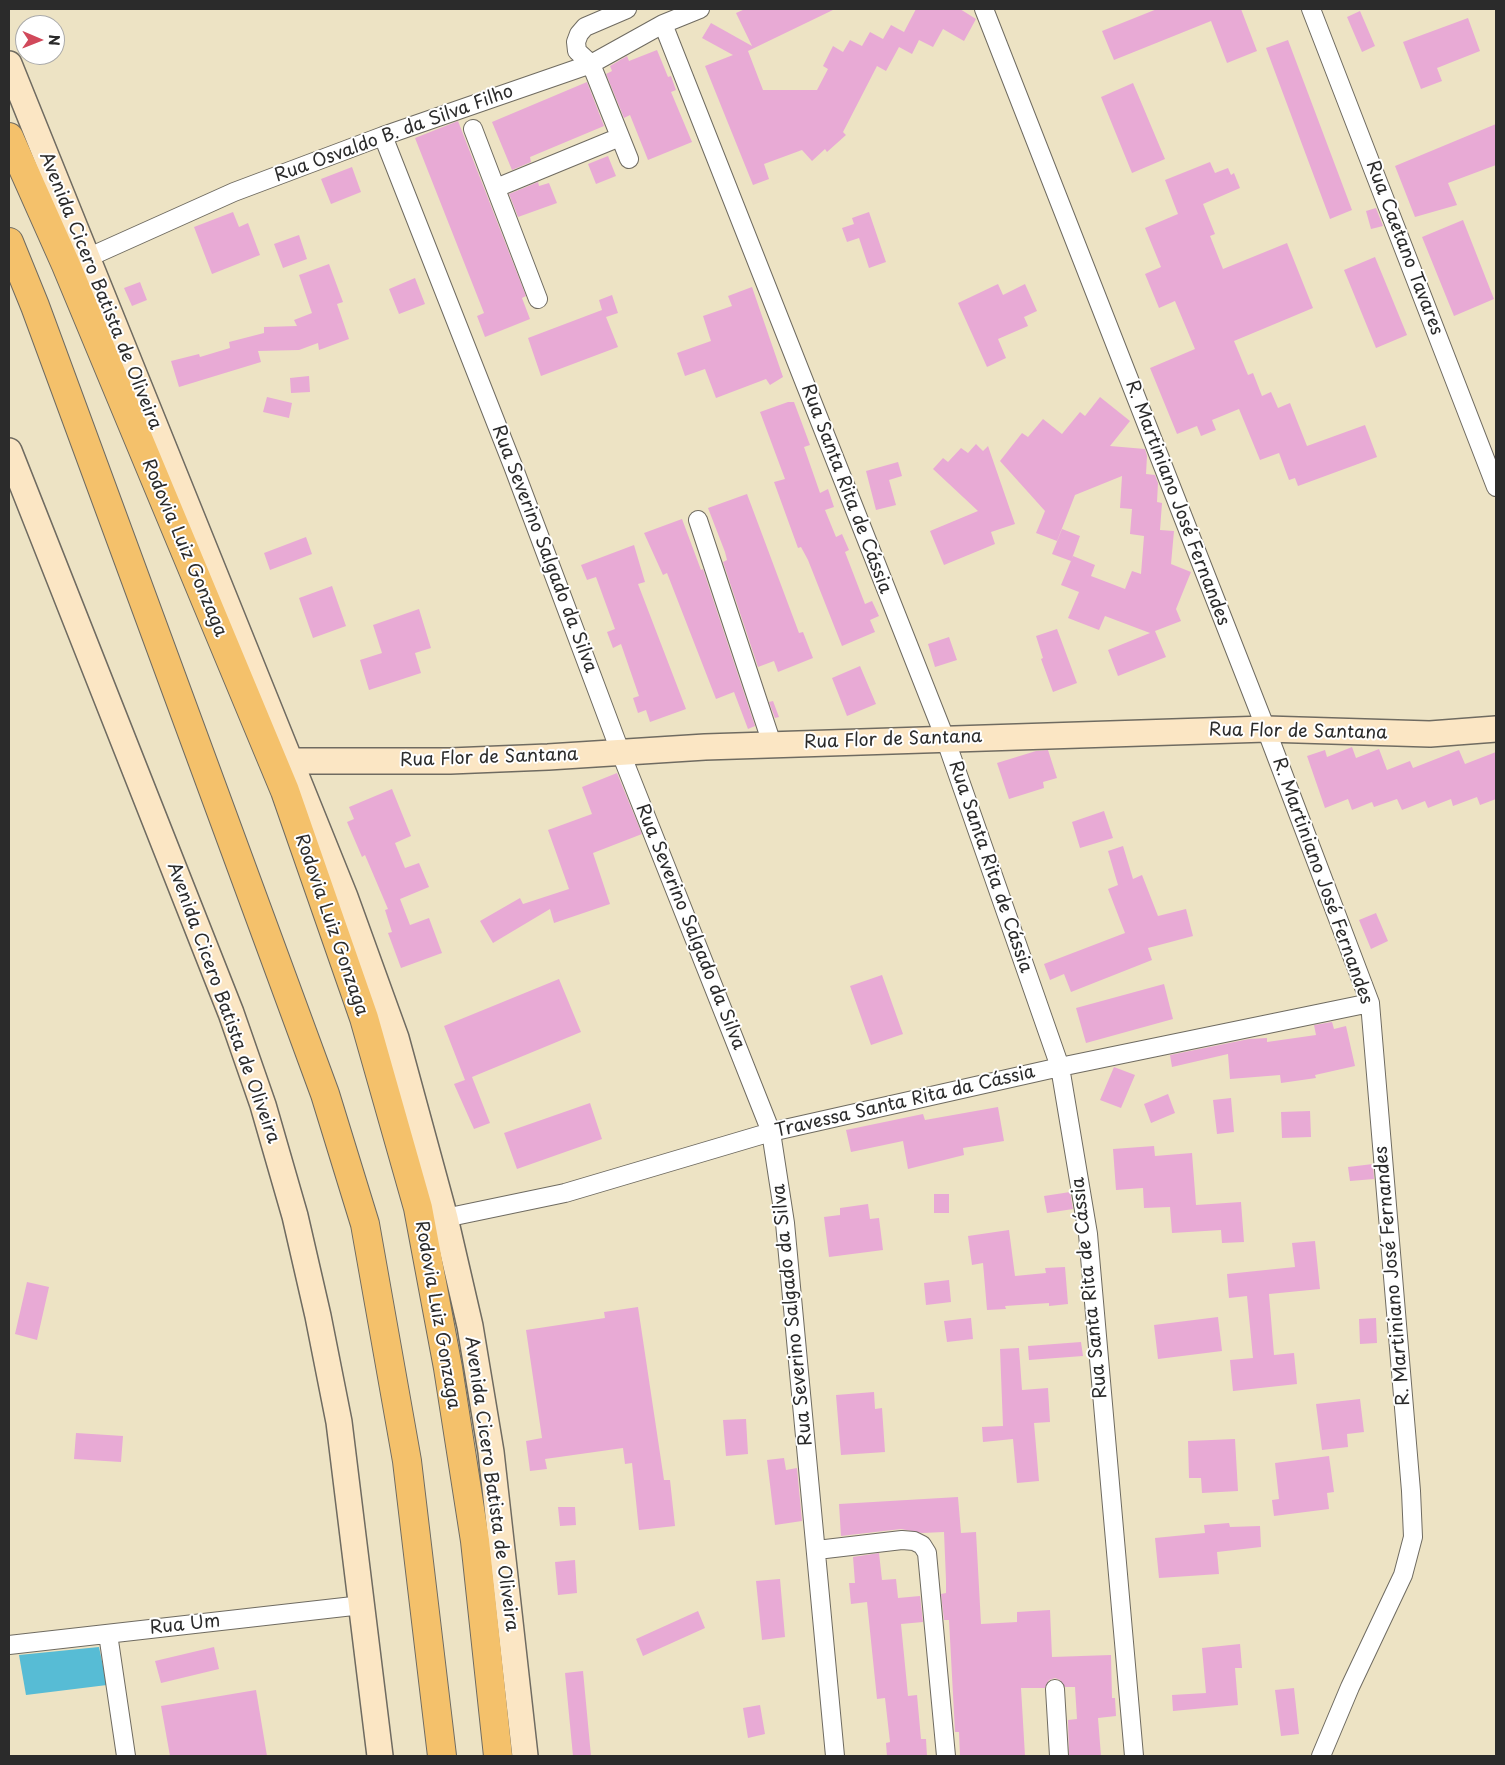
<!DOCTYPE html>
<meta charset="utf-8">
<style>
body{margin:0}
#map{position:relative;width:1505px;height:1765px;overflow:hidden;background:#ede3c4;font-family:"Playpen Sans",sans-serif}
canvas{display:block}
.frame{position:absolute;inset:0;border:10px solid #2b2b2b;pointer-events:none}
.north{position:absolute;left:15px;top:15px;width:50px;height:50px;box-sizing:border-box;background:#fff;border:1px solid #aaa;border-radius:50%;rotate:91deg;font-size:14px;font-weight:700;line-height:20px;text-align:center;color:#2b2b2b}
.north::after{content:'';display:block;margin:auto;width:18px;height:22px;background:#d1495b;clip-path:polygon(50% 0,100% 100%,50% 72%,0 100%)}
</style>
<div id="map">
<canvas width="1505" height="1765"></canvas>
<div class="frame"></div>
<div class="north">N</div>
</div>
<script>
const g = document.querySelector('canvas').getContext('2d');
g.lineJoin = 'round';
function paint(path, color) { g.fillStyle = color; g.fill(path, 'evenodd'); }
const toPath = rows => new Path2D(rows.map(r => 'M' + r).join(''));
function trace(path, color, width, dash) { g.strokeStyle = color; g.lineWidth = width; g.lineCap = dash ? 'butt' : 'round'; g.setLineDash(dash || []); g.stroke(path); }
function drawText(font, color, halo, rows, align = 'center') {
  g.font = font + ' "Playpen Sans",sans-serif'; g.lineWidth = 4; g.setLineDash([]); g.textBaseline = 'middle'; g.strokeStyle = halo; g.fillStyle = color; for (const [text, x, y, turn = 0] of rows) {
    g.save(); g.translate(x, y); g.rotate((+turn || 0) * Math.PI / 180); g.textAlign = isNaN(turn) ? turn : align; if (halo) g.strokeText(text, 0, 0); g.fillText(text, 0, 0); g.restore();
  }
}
paint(toPath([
 [99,1647,107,1685,26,1695,19,1655]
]), '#57bcd5');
paint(toPath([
 [745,9,835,9,748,51,763,90,817,90,828,69,823,66,833,46,843,52,850,40,862,46,870,32,883,39,891,25,904,32,916,9,960,9,976,19,964,41,943,29,933,47,919,40,912,54,899,47,886,71,877,66,843,132,846,135,827,152,825,149,812,161,802,150,764,164,769,179,753,185,705,66,733,55,702,38,711,23,752,46,736,13],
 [1157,9,1241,9,1257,51,1227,63,1211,21,1114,60,1102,31],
 [1360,11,1375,46,1362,52,1347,17],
 [1468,18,1480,51,1437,68,1442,81,1421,89,1403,42],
 [1288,40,1352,210,1330,219,1266,48],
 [657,50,668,77,671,76,676,90,671,92,692,142,648,160,630,115,624,118,606,74,612,71,610,66,627,56,629,61],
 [587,82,604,126,530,157,531,162,512,170,492,122],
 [1133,83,1165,159,1132,173,1101,97],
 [458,121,526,296,522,298,530,319,485,337,477,316,484,313,415,138],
 [1496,124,1496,165,1448,183,1457,205,1415,217,1395,166],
 [608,156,616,176,596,184,588,164],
 [1210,162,1215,173,1228,168,1231,175,1234,173,1240,188,1203,204,1215,234,1210,236,1223,269,1287,243,1313,308,1234,341,1248,375,1253,373,1262,396,1271,392,1278,408,1290,403,1307,446,1365,425,1377,457,1298,486,1295,478,1289,480,1279,453,1260,460,1239,409,1212,420,1216,430,1201,436,1197,426,1177,434,1150,368,1195,349,1175,301,1159,308,1145,274,1161,267,1145,228,1178,214,1165,180],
 [352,167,361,192,331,204,321,179],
 [538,182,539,186,549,183,557,203,518,217,509,194],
 [1376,208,1383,226,1371,229,1366,211],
 [233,212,239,227,248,223,260,255,212,274,194,227],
 [869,212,886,262,869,268,859,238,847,242,842,228,854,224,852,218],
 [1463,220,1494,299,1454,316,1422,237],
 [299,235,307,259,283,268,274,244],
 [1375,257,1407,335,1376,348,1344,270],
 [329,264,343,302,337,304,349,339,319,350,318,343,299,350,258,351,261,362,179,387,171,361,199,354,200,357,230,348,229,342,264,333,264,327,297,326,294,320,312,313,299,275],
 [415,278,425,304,399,314,389,289],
 [140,282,147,300,132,306,124,288],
 [998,284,1003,295,1025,284,1037,311,1024,317,1028,326,998,339,1006,358,987,367,958,303],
 [752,287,783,377,770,385,766,379,716,398,705,369,685,376,677,353,711,341,703,316,732,306,728,296],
 [612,295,618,313,606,317,618,347,541,376,528,338,602,310,599,300],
 [309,376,310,392,291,393,290,378],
 [267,397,292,403,289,418,263,412],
 [1100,397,1130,421,1110,446,1145,449,1147,456,1146,474,1155,475,1158,483,1157,502,1162,503,1160,530,1174,531,1171,564,1191,572,1176,609,1181,621,1155,631,1166,657,1118,676,1108,650,1150,633,1105,616,1099,630,1068,618,1079,592,1061,585,1073,556,1095,565,1091,576,1125,589,1132,571,1141,574,1144,536,1130,534,1132,509,1120,508,1122,476,1075,495,1057,541,1036,533,1045,511,1000,461,1022,433,1028,437,1043,419,1062,434,1080,412,1085,416],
 [788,402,794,402,810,445,804,447,820,493,828,489,834,507,825,510,836,537,842,534,849,550,845,552,865,604,872,601,879,616,870,620,875,632,842,646,808,560,801,547,798,548,774,482,785,479,760,412],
 [976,444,983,451,988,446,1015,524,991,532,995,544,944,565,930,531,978,511,933,469,943,458,948,462,961,448,968,453],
 [898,462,902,476,889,480,896,505,876,510,866,471],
 [747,494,799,633,803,632,813,658,778,672,774,661,758,667,723,562,727,560,725,552,708,508],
 [682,519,701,570,703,569,755,726,748,729,734,692,716,699,667,573,663,575,644,533],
 [1062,529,1080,536,1071,561,1052,554],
 [306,537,312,554,270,570,264,553],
 [634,545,645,582,638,584,686,709,650,722,646,710,638,713,633,698,639,696,621,644,613,648,607,632,615,629,596,577,587,580,581,565],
 [332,586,346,626,313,638,299,598],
 [419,609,431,648,415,653,421,673,369,690,360,660,382,653,373,625],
 [1057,629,1077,683,1053,692,1041,659,1043,658,1036,636],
 [949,637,957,660,935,667,928,644],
 [860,666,876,704,847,716,832,678],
 [773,701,779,717,775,718,769,702],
 [1352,747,1356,758,1379,749,1387,770,1410,761,1413,768,1459,750,1465,764,1496,752,1496,799,1480,805,1477,797,1453,806,1451,799,1428,808,1425,801,1402,810,1397,799,1374,807,1372,802,1352,810,1348,799,1325,808,1307,756,1325,750,1327,757],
 [1048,750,1057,778,1043,782,1044,788,1009,799,997,763,1036,751],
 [617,773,642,834,593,853,610,904,554,923,550,909,493,943,480,921,520,898,523,904,569,889,548,830,592,814,582,787],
 [392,789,411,836,395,843,405,868,419,863,429,887,400,899,410,925,429,918,442,953,401,968,388,933,392,932,385,910,388,909,365,855,362,857,347,822,354,819,349,807],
 [1104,811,1113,838,1080,848,1072,822],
 [1123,846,1133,879,1142,875,1158,916,1186,909,1193,936,1148,948,1152,960,1071,992,1064,974,1050,980,1044,964,1125,933,1108,889,1118,885,1108,851],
 [1376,913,1388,941,1371,949,1359,920],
 [882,975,903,1034,871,1045,850,986],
 [559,979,581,1032,472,1077,490,1123,474,1129,454,1084,465,1080,444,1026],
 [1164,984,1173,1019,1086,1043,1076,1008],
 [1332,1022,1334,1029,1346,1026,1355,1066,1315,1075,1316,1078,1281,1083,1280,1075,1230,1079,1228,1054,1172,1067,1170,1055,1249,1039,1267,1038,1267,1042,1316,1035,1314,1025],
 [1114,1067,1135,1075,1121,1108,1100,1100],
 [1168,1094,1175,1113,1151,1123,1144,1104],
 [1231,1098,1234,1132,1217,1134,1213,1100],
 [590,1103,602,1139,517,1169,504,1133],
 [998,1107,1004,1141,963,1148,964,1155,908,1169,903,1141,851,1152,846,1130,923,1114,925,1120],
 [1310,1111,1311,1137,1282,1138,1281,1112],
 [1154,1146,1155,1156,1192,1153,1196,1205,1241,1202,1244,1242,1222,1243,1221,1230,1172,1233,1170,1207,1144,1208,1143,1188,1116,1190,1113,1149],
 [1373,1164,1374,1179,1350,1181,1348,1167],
 [1070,1192,1073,1209,1047,1213,1044,1196],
 [934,1194,949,1194,949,1213,934,1213],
 [868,1204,870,1219,879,1218,883,1250,829,1257,824,1217,840,1215,840,1208],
 [1009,1230,1015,1276,1046,1273,1045,1268,1065,1267,1068,1304,1049,1306,1049,1303,1005,1306,1006,1309,987,1310,983,1263,972,1265,968,1236],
 [1315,1241,1320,1289,1269,1294,1274,1355,1294,1353,1297,1384,1233,1391,1230,1360,1253,1358,1247,1296,1229,1298,1227,1274,1295,1267,1292,1243],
 [949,1280,951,1302,926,1305,924,1283],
 [27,1282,49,1287,37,1340,15,1334],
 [638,1307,664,1480,670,1480,675,1526,639,1530,632,1463,625,1464,623,1448,545,1459,547,1469,530,1471,526,1441,542,1438,526,1330,605,1318,604,1312],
 [1218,1317,1222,1351,1158,1359,1154,1325],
 [971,1318,973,1339,947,1342,944,1321],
 [1376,1318,1377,1343,1360,1344,1359,1319],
 [1081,1342,1083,1356,1029,1360,1028,1346],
 [1019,1348,1022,1390,1048,1388,1050,1422,1034,1423,1039,1481,1017,1483,1013,1439,983,1442,982,1427,1003,1426,1000,1349],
 [874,1392,875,1409,882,1408,885,1452,841,1455,836,1395],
 [1360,1399,1364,1432,1347,1434,1348,1447,1322,1450,1316,1404],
 [746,1419,748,1454,726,1456,723,1420],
 [76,1433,123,1436,121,1462,74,1459],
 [1235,1439,1238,1491,1202,1493,1201,1478,1189,1478,1188,1441],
 [1329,1456,1334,1492,1327,1493,1329,1509,1274,1516,1272,1500,1279,1499,1275,1463],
 [784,1458,786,1470,797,1468,802,1521,775,1525,767,1460],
 [958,1497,961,1533,976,1532,981,1624,1017,1622,1017,1612,1050,1610,1052,1657,1111,1655,1112,1698,1115,1698,1116,1716,1098,1718,1101,1756,1069,1756,1068,1720,1077,1719,1075,1687,1065,1687,1060,1680,1055,1678,1049,1680,1045,1688,1021,1688,1025,1756,960,1756,959,1732,955,1732,949,1620,944,1620,941,1594,946,1593,946,1580,944,1532,922,1533,901,1529,841,1536,839,1504],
 [558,1507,575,1507,576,1525,560,1526],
 [1229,1523,1230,1527,1260,1526,1261,1547,1217,1552,1219,1574,1159,1578,1155,1538,1205,1533,1204,1525],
 [879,1553,882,1580,896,1579,898,1598,920,1596,923,1622,901,1624,908,1696,917,1695,921,1739,926,1739,927,1756,887,1756,886,1743,890,1742,885,1698,877,1699,867,1602,851,1604,849,1583,855,1583,853,1557],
 [575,1560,577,1593,558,1595,555,1562],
 [780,1579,785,1637,762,1640,756,1581],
 [698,1611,705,1628,643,1656,636,1639],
 [1240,1644,1242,1668,1235,1668,1238,1705,1173,1711,1172,1695,1206,1693,1202,1648],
 [214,1647,219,1669,161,1683,155,1661],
 [583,1671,591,1756,573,1756,565,1673],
 [1294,1688,1299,1734,1281,1736,1275,1690],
 [256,1690,267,1756,170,1756,161,1706],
 [760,1705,765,1734,748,1738,743,1708]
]), '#e8aad5');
const street = toPath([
 [627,9,585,27,579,34,576,42,577,51,591,64,629,159],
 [984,9,1266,729,1370,1003,1411,1491,1413,1537,1403,1575,1350,1687,1321,1756],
 [1311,9,1496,487],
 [663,24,945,738,1060,1067,1088,1234,1134,1756],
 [473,129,538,299],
 [383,136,513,466,620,751,771,1132,785,1223,835,1756],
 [496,188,620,137],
 [87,258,234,192,383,136,591,64,663,24,700,9],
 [698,520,772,744],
 [445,1218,565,1193,771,1132,1060,1067,1370,1003],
 [817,1550,902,1540,914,1541,922,1545,927,1553,946,1756],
 [108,1634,126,1756],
 [9,1645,362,1605],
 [1055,1689,1059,1756]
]);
const secondary = toPath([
 [9,64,345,897,396,1038,445,1218,470,1326,491,1452,525,1756],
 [9,451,231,1013,263,1105,295,1216,318,1316,339,1422,380,1756],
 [290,761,450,761,548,757,705,747,1266,729,1430,734,1496,729]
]);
const highway = toPath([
 [9,137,66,265,285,791,364,1018,418,1208,448,1368,475,1541,498,1756],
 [9,242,35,306,325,1094,365,1224,407,1461,442,1756]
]);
trace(street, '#6f6b61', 20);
trace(secondary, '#6f6b61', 28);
trace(highway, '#6f6b61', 30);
trace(street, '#fff', 18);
trace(secondary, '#fbe6c4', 25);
trace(highway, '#f4c16b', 28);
drawText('18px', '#2b2b2b', '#fff', [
 ["Rua Osvaldo B. da Silva Filho",394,134,-20],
 ["Rua Caetano Tavares",1404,248,69],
 ["Avenida Cicero Batista de Oliveira",100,291,68],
 ["Rua Santa Rita de Cássia",846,489,69],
 ["R. Martiniano José Fernandes",1177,503,69],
 ["Rodovia Luiz Gonzaga",184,548,67],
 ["Rua Severino Salgado da Silva",544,549,69],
 ["Rua Flor de Santana",1298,732,1],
 ["Rua Flor de Santana",893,740,-2],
 ["Rua Flor de Santana",489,758,-2],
 ["Rua Santa Rita de Cássia",990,867,71],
 ["R. Martiniano José Fernandes",1322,881,70],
 ["Rodovia Luiz Gonzaga",331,925,71],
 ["Rua Severino Salgado da Silva",690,927,68],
 ["Avenida Cicero Batista de Oliveira",223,1003,70],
 ["Travessa Santa Rita da Cássia",905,1102,-13],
 ["R. Martiniano José Fernandes",1393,1276,-95],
 ["Rua Santa Rita de Cássia",1090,1288,-96],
 ["Rodovia Luiz Gonzaga",437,1315,80],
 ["Rua Severino Salgado da Silva",793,1315,-96],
 ["Avenida Cicero Batista de Oliveira",491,1484,82],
 ["Rua Um",185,1625,-6]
]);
</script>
